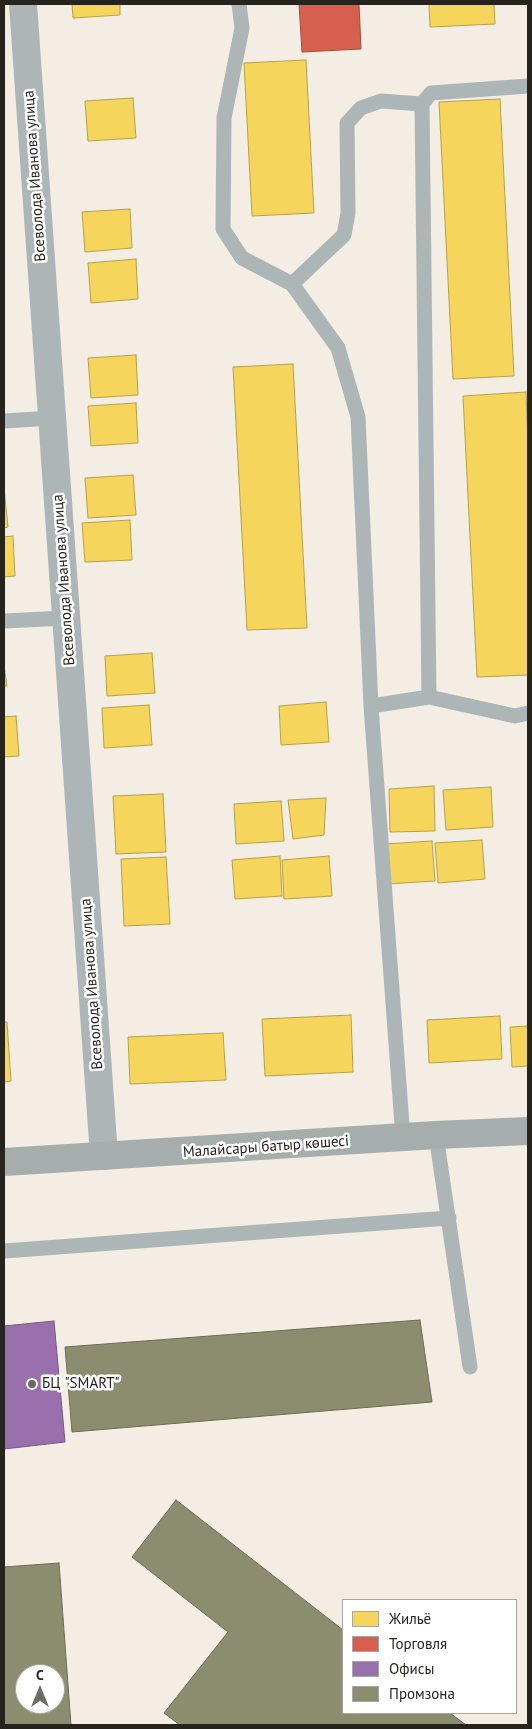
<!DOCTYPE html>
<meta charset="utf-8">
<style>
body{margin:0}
#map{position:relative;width:532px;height:1729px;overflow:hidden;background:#f3ede3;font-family:"PT Sans",sans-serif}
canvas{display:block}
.frame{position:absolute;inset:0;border:5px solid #27231d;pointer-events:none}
.legend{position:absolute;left:342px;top:1599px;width:175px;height:115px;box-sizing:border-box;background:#fff;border:1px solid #a9a7a5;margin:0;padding:6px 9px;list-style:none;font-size:15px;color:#27231d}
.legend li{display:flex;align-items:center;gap:10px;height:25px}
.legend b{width:25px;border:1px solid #a9a7a5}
.north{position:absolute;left:15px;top:1664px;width:50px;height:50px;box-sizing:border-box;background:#fff;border:1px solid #a9a7a5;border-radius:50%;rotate:0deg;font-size:14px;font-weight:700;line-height:20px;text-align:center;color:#27231d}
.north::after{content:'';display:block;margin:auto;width:18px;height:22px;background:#6e6a62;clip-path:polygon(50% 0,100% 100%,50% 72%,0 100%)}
</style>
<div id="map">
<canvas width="532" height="1729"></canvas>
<div class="frame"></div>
<ul class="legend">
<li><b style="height:14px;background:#f6d55c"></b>Жильё</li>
<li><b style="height:14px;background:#d6604d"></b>Торговля</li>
<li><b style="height:14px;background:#9970ab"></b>Офисы</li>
<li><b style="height:14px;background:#8c8c6e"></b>Промзона</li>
</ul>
<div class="north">С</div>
</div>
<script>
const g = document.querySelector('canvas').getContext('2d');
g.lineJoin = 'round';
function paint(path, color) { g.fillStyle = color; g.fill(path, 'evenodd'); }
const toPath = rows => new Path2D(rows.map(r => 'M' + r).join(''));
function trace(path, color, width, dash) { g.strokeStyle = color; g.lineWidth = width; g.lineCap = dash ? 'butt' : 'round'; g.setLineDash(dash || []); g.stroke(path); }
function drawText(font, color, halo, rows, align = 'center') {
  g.font = font + ' "PT Sans",sans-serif'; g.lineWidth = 5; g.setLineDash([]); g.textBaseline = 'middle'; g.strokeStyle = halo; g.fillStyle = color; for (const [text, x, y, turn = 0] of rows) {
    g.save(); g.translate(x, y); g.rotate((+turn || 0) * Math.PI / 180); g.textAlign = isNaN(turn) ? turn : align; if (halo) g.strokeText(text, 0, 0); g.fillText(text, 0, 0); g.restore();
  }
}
const homes = toPath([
 [72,4,120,4,120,15,73,18,72,4],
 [429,4,494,4,495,24,430,27,429,4],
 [306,60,314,213,252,216,244,63,306,60],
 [133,98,136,138,88,141,85,101,133,98],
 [500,99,514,376,453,379,439,102,500,99],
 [130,209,132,248,85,252,82,212,130,209],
 [136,259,138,299,91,303,88,263,136,259],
 [136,355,138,395,91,398,88,358,136,355],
 [293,364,307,628,247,630,233,367,293,364],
 [526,392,528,441,528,675,477,677,463,396,526,392],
 [136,403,138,443,91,446,88,406,136,403],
 [133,475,136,515,88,518,85,478,133,475],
 [4,488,8,527,4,528,4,488],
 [130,520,132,560,85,562,82,523,130,520],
 [13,536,15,576,4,577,4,537,13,536],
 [152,653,155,693,107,696,105,656,152,653],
 [4,666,7,686,4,686,4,666],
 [326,702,329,742,281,745,279,706,326,702],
 [149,705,152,745,104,748,102,708,149,705],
 [16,716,19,756,4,757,4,717,16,716],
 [434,786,435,831,390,832,389,789,434,786],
 [491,787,493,827,446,830,443,790,491,787],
 [163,794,166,852,116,854,113,796,163,794],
 [326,798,324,835,293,839,288,800,326,798],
 [281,801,284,841,236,844,234,804,281,801],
 [482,840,485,879,438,883,435,843,482,840],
 [432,841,435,881,387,884,385,844,432,841],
 [280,856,282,896,235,899,232,860,280,856],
 [329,856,332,896,284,899,282,860,329,856],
 [166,857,170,924,124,926,121,859,166,857],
 [351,1015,353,1072,265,1076,262,1019,351,1015],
 [500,1016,502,1059,429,1063,427,1020,500,1016],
 [4,1022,7,1022,11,1081,4,1082,4,1022],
 [528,1026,528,1066,512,1067,510,1027,528,1026],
 [223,1033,226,1080,130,1084,128,1037,223,1033]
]);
paint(homes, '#f6d55c');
trace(homes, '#b8a049', 1);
const shops = toPath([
 [299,4,359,4,361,49,302,52,299,4]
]);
paint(shops, '#d6604d');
trace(shops, '#a24e3f', 1);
const offices = toPath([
 [54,1321,65,1442,4,1449,4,1326,54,1321]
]);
paint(offices, '#9970ab');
trace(offices, '#775980', 1);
const industry = toPath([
 [420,1320,432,1402,72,1432,65,1347,420,1320],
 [176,1500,343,1630,343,1713,450,1713,466,1725,180,1725,164,1713,228,1632,132,1557,176,1500],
 [59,1563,71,1725,4,1725,4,1567,59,1563],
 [25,1674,55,1674,55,1704,25,1704,25,1674]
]);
paint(industry, '#8c8c6e');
trace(industry, '#6e6c56', 1);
trace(toPath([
 [239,4,242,28,224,118,223,229,242,258,292,284,338,348,358,417,371,706,403,1138],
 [292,284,344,235,348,213,347,123,361,108,381,101,422,104],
 [4,421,53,418],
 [4,621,66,618],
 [429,697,422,104,431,93,528,86],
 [371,706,429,697,515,716,528,713],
 [436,1135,470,1367],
 [4,1251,449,1218]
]), '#acb6b7', 15);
trace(toPath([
 [23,4,104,1156]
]), '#acb6b7', 28);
trace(toPath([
 [4,1162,436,1135,528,1131]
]), '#a5adad', 28);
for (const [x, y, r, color] of [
 [32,1384,5,"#6e6a62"]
]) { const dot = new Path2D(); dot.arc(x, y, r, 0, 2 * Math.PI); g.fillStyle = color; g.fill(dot); trace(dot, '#fff', 2); }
drawText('15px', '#27231d', '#fff', [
 ["Всеволода Иванова улица",35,176,-94],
 ["Всеволода Иванова улица",64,580,-94],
 ["Всеволода Иванова улица",92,984,-94],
 ["Малайсары батыр көшесі",266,1147,-4]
]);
drawText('15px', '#27231d', '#fff', [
 ["БЦ \"SMART\"",42,1384]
], 'left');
</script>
